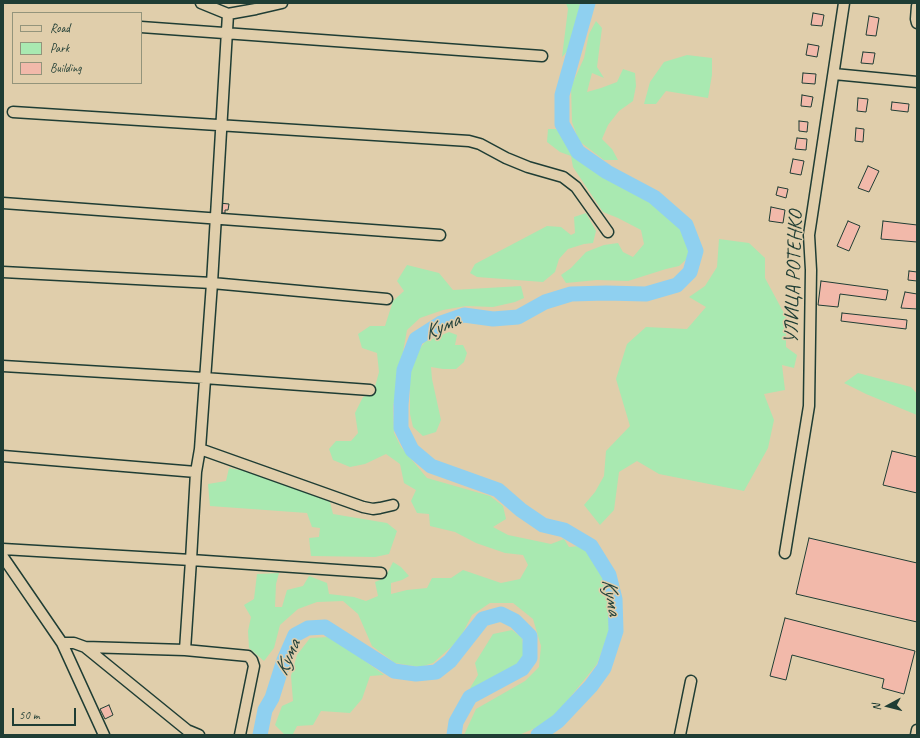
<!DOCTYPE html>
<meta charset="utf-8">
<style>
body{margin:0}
#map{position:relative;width:920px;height:738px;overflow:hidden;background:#e0ceab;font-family:Caveat,sans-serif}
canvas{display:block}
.frame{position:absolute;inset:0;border:4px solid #1f3d34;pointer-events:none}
.legend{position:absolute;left:12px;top:12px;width:130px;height:72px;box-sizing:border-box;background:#e0ceab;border:1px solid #93947b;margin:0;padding:5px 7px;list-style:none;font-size:12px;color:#1f3d34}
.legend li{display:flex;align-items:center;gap:8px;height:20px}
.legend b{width:20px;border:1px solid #93947b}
.north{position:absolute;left:868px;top:686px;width:40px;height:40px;-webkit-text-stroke:3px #e0ceab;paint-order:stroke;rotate:263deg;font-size:11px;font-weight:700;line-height:16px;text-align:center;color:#1f3d34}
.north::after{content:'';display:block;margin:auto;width:14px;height:18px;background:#1f3d34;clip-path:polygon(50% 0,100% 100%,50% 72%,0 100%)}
.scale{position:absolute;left:12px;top:708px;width:64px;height:18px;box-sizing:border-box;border:2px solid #1f3d34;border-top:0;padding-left:5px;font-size:12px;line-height:14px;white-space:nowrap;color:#1f3d34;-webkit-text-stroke:3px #e0ceab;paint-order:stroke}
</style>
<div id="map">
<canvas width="920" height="738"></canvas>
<div class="frame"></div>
<ul class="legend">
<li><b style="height:5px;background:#e0ceab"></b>Road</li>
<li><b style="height:11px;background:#a9e9b1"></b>Park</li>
<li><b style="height:11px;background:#f2b9aa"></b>Building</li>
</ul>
<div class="north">N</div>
<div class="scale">50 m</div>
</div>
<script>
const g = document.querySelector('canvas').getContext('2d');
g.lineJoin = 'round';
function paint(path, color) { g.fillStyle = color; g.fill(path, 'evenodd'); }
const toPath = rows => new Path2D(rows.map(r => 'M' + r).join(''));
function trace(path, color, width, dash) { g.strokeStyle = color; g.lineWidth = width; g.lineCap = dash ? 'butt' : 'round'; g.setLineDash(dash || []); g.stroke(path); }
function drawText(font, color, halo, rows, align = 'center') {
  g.font = font + ' Caveat,sans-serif'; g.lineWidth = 3; g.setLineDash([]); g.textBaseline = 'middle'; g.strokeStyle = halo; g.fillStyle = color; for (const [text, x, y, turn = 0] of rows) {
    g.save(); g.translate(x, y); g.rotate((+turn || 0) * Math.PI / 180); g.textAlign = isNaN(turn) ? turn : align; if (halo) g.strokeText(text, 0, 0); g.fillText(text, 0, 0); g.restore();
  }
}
paint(toPath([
 [566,3,580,3,573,45,562,57,568,9],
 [596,21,602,28,597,67,604,78,592,73,587,92,601,88,617,82,623,69,635,73,636,86,633,101,619,111,608,125,602,139,612,149,618,160,604,160,579,141,572,122,571,87,584,58,589,34],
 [687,55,712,58,712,75,708,98,666,91,656,104,644,104,650,82,664,62],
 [548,129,556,129,564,136,576,155,596,169,651,198,682,225,687,241,689,257,679,266,666,269,628,281,597,280,566,283,561,275,571,268,586,252,604,245,618,243,623,252,633,257,644,244,641,230,618,218,603,212,573,167,571,156,560,152,547,142],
 [586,213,596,231,593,243,584,244,568,249,559,259,555,272,543,282,477,277,470,273,475,264,547,226,561,227,571,235,575,233,574,217],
 [719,239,749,243,765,258,765,278,786,317,786,347,797,355,794,368,782,365,785,390,764,394,774,420,768,448,744,491,659,474,637,461,619,472,614,510,600,525,584,505,595,492,604,476,606,451,630,426,616,379,627,344,646,327,687,329,706,307,689,297,705,286,717,267],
 [407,265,439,273,453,290,521,286,524,298,515,302,493,307,466,306,443,310,420,318,407,330,393,407,394,433,401,447,427,478,490,496,503,506,506,519,493,527,508,535,532,540,551,544,564,539,569,547,580,546,590,554,602,575,608,602,609,631,597,664,559,711,540,726,519,735,464,735,476,709,525,681,539,667,541,646,533,619,513,603,490,603,472,615,459,640,433,663,420,667,395,663,372,646,358,614,343,601,317,602,298,609,280,625,274,648,264,661,249,648,248,631,251,617,244,605,254,599,257,574,279,573,276,584,275,607,282,607,287,590,303,586,309,576,327,583,329,594,354,597,366,601,378,596,375,582,385,578,393,562,401,567,409,576,402,580,391,583,391,594,407,590,427,588,432,578,451,578,463,570,501,583,520,579,528,565,523,555,505,553,476,543,455,532,430,526,429,514,417,513,411,501,416,490,404,483,400,464,386,454,365,464,350,467,333,460,329,449,336,441,351,441,358,433,355,413,363,397,373,394,379,372,377,353,362,348,358,334,370,326,385,326,393,301,404,291,397,281],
 [449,332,457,335,455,345,463,345,467,353,464,362,456,369,443,369,431,367,432,379,441,420,436,432,423,436,413,427,410,414,410,373,415,354,425,342],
 [858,373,911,387,917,394,917,415,866,394,844,383],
 [229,468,252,472,330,502,333,514,387,523,397,531,389,554,375,557,311,556,309,538,319,537,320,528,312,527,307,513,210,506,208,484,226,481],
 [512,630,522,638,524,652,520,666,473,690,470,688,478,675,475,663,493,634],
 [329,637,349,649,384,675,370,676,362,699,350,713,321,711,313,725,297,726,293,734,284,734,275,725,282,706,293,701,291,676,297,655,310,638]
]), '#a9e9b1');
trace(toPath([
 [260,735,265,710,272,698,284,660,295,635,308,628,325,627,394,671,416,674,436,672,450,661,483,619,501,614,515,621,530,636,530,658,522,669,470,697,456,722,454,735],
 [538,735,558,721,591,686,604,668,616,631,615,599,609,575,591,546,564,530,543,525,521,510,498,490,431,466,412,450,401,428,401,405,404,370,416,339,441,323,464,315,493,319,518,317,545,302,571,294,606,293,646,294,677,285,690,272,696,251,686,225,654,197,607,172,578,152,562,124,562,95,588,3]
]), '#8fd0f0', 15);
const building = toPath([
 [813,13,824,15,822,26,811,25,813,13],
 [869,16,879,18,876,36,866,35,869,16],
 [808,44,819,46,817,57,806,55,808,44],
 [863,52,875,53,873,64,861,63,863,52],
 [803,73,816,74,815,84,802,83,803,73],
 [802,95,813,97,811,107,801,106,802,95],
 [858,98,868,99,866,112,857,111,858,98],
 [892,102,909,104,908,112,891,110,892,102],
 [799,121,808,122,807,132,799,131,799,121],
 [856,128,864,129,863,142,855,141,856,128],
 [797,138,807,139,806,150,795,149,797,138],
 [793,159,804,161,801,175,790,173,793,159],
 [868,166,879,171,869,192,858,188,868,166],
 [778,187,788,189,786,198,776,195,778,187],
 [219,203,229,204,228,210,225,210,225,213,218,213,219,203],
 [771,207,785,210,783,223,769,221,771,207],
 [848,221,860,226,849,251,837,246,848,221],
 [883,221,917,225,917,242,881,239,883,221],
 [909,271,917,272,917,281,908,280,909,271],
 [821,281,888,290,886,300,840,294,838,307,818,305,821,281],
 [905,292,917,294,917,309,901,308,905,292],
 [842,313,907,320,906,329,841,321,842,313],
 [892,451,917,457,917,493,883,485,892,451],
 [809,538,917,563,917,622,796,594,809,538],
 [785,618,915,651,904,694,882,688,884,679,792,655,786,680,770,676,785,618],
 [109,705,113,715,105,719,100,709,109,705]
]);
paint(building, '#f2b9aa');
trace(building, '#1f3d34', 1);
const street = toPath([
 [201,3,228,14,256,9,282,3],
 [917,6,916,19,917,23],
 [141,27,542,56],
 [834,74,917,82],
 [13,112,469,141,480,144,506,158,528,167,563,177,576,187,608,232],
 [3,203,440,235],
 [3,272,212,283,387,299],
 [3,366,204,378,370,390],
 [200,449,363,507,373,509,380,508,393,505],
 [3,456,196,472],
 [3,549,191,560,381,573],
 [785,553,809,406,811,270,809,235,844,3],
 [3,557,62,643,104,735],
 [62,643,74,643,85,647,185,650,248,656,252,660,254,666,240,735],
 [85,647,187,730,199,735],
 [185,650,191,560,196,472,200,449,212,283,228,14],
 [680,735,691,681],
 [916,735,917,730]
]);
trace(street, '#1f3d34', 13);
trace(street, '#e0ceab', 10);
drawText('20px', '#1f3d34', '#e0ceab', [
 ["УЛИЦА РОТЕНКО",794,277,-88]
]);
drawText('italic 21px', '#25443d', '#e0ceab', [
 ["Кума",442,327,-24],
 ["Кума",611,597,80],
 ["Кума",288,658,-66]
]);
</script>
